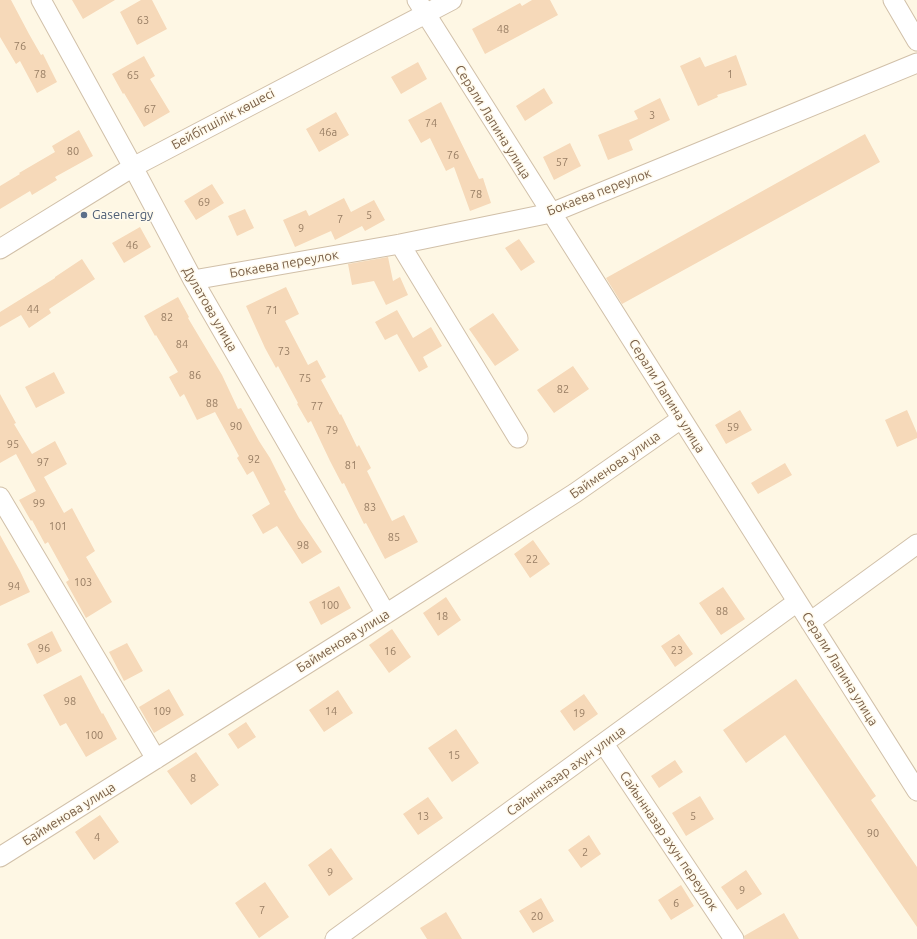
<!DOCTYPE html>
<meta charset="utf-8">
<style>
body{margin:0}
canvas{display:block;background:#fef7e4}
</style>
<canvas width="917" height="939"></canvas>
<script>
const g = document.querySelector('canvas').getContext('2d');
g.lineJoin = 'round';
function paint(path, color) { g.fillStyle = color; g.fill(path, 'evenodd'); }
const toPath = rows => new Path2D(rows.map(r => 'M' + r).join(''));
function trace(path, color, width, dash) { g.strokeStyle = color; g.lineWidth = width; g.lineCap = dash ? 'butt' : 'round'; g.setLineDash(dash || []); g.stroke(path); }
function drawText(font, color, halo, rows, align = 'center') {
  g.font = font + ' Ubuntu,sans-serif'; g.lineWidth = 3; g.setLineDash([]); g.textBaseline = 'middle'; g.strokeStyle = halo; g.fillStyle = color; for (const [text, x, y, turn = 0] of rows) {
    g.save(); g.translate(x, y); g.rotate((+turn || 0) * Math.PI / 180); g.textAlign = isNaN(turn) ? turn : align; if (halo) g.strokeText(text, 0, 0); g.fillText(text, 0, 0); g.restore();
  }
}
paint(toPath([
 [0,0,11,0,29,34,41,55,43,54,57,82,37,93,20,61,16,64,0,37],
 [72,0,115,0,83,19],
 [141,0,152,0,167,29,137,45,120,12],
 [532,0,550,0,558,15,485,54,472,29,520,3,522,6],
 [736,55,747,85,717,95,718,97,698,106,680,66,700,57,705,67],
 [144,56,155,76,150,79,170,112,144,127,124,93,123,94,112,74],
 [418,62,427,79,401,94,391,77],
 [544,88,553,103,525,121,516,106],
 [660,98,670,120,629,140,633,150,608,160,598,135,638,119,634,111],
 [441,102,453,126,479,179,483,178,491,203,470,211,454,167,446,171,430,138,421,143,408,120],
 [336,112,349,135,319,152,306,129],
 [79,130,93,156,55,177,57,180,32,195,30,191,0,209,0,186,20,174,19,173,55,152,52,146],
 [865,134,880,162,622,304,606,278],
 [570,143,581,166,554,180,543,157],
 [212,184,224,203,196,220,184,201],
 [344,198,351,212,374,200,385,220,365,231,362,226,335,240,331,231,295,247,283,220,306,210,309,216],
 [245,209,254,228,237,236,228,216],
 [140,227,151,247,124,263,112,243],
 [519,239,535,262,521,271,505,248],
 [388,257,393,281,400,277,408,295,386,305,374,281,352,285,348,264],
 [82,259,95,279,49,309,51,313,29,328,21,315,0,327,0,312,55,278,55,277],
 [286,287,299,314,285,321,308,365,317,360,326,377,321,380,340,415,341,414,357,447,359,445,371,468,367,471,392,521,404,515,418,542,385,559,366,523,364,524,344,483,342,484,330,461,311,421,308,423,297,404,298,403,278,366,276,368,265,348,246,306],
 [178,297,189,317,188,318,222,375,238,409,241,408,259,441,270,458,286,490,284,491,299,518,322,552,302,564,277,526,263,534,252,515,270,504,253,471,247,475,237,458,239,456,215,412,197,420,184,394,180,397,169,377,178,372,156,335,155,336,144,316],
 [397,310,413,338,431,327,442,346,423,357,428,367,419,372,397,334,385,340,375,322],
 [493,313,519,350,495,366,469,329],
 [573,366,589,389,554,413,537,390],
 [54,372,65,393,36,408,25,387],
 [0,394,16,423,14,424,32,454,55,441,67,464,44,477,64,513,72,508,95,551,86,557,112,602,86,618,66,582,69,580,48,542,45,544,32,520,31,521,19,500,36,491,16,454,0,463],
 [740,410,752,430,726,444,715,425],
 [907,410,917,433,917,438,897,447,885,420],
 [785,463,792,475,758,494,751,483],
 [0,535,20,571,30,592,0,606],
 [533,540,550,564,530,578,514,554],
 [339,586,351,608,321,625,309,602],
 [723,587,745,619,721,635,699,603],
 [446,597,461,620,438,636,423,613],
 [392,629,411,657,389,673,369,645],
 [52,631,62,651,37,664,27,644],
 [679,634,693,654,675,667,661,646],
 [127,643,143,671,124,681,109,652],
 [81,675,102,714,103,713,117,739,86,757,66,723,60,726,43,695],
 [796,679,876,796,871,800,917,867,917,927,785,735,746,763,723,730],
 [169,689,184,715,154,733,139,707],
 [338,690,353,713,324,732,309,710],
 [584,694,598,714,574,731,560,711],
 [246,722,256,737,238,749,228,734],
 [456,729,479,763,452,782,428,748],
 [196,752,219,785,191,805,167,771],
 [675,760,683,772,659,788,651,776],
 [700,796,714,819,686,836,672,813],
 [428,797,443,818,418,835,403,814],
 [100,815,119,842,94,860,75,832],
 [589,835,601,854,581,868,568,850],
 [331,848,353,879,329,896,308,865],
 [746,870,762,894,737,910,721,887],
 [265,882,289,917,259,938,235,903],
 [681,885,694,906,671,920,658,900],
 [541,898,554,921,533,933,519,911],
 [446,912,462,939,427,939,420,928],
 [784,913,799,939,745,939,744,936]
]), '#f6d9b9');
const minor = toPath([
 [41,0,133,167,193,280,386,614],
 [417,0,917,791],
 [893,0,917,41],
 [400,244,518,438],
 [0,249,133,167,452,0],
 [193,280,400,244,551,213,917,63],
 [0,497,156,759],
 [810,622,917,544],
 [604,744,734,939],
 [0,857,367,626,575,493,681,419],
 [335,939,797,602]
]);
trace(minor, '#d1c0a9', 21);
trace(minor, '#fff', 19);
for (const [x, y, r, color] of [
 [84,215,4,"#5c6f8a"]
]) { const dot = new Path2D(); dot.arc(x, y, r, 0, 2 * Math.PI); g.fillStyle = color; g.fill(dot); trace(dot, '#fffaec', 1.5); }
drawText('11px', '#987e64', null, [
 ["63",143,20],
 ["48",503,29],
 ["76",20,46],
 ["78",40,74],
 ["1",730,74],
 ["65",133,75],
 ["67",150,109],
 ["3",652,115],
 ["74",431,123],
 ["46а",328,132],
 ["80",73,151],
 ["76",453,155],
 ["57",562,162],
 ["78",476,194],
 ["69",204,202],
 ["5",369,215],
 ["7",340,219],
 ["9",301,228],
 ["46",132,245],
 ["44",33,309],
 ["71",272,310],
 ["82",167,317],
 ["84",182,344],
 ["73",284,351],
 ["86",195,375],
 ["75",305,378],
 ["82",563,389],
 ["88",212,403],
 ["77",317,406],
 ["90",236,426],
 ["59",733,427],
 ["79",332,430],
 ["95",13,444],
 ["92",254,459],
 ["97",43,462],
 ["81",351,465],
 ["99",39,503],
 ["83",370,507],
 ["101",58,526],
 ["85",394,537],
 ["98",303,545],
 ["22",532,559],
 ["103",83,582],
 ["94",14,586],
 ["100",330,605],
 ["88",722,611],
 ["18",442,616],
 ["96",44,648],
 ["23",677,650],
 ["16",390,651],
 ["98",70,701],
 ["109",162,711],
 ["14",331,711],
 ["19",579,713],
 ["100",94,735],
 ["15",454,755],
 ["8",193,778],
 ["13",423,816],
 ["5",693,816],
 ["90",873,833],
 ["4",97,837],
 ["2",585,852],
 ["9",330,872],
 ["9",742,890],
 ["6",676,903],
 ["7",262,910],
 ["20",537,916]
]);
drawText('13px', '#795f47', '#fffaec', [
 ["Бейбітшілік көшесі",223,119,-28],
 ["Серали Лапина улица",493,122,58],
 ["Бокаева переулок",599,192,-21],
 ["Бокаева переулок",284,264,-10],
 ["Дулатова улица",210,309,60],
 ["Серали Лапина улица",667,396,58],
 ["Байменова улица",615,465,-35],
 ["Байменова улица",343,641,-32],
 ["Серали Лапина улица",840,669,58],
 ["Сайынназар ахун улица",566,771,-36],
 ["Байменова улица",69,814,-32],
 ["Сайынназар ахун переулок",669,841,56]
]);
drawText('13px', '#4e5e75', '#fffaec', [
 ["Gasenergy",92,215]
], 'left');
</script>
